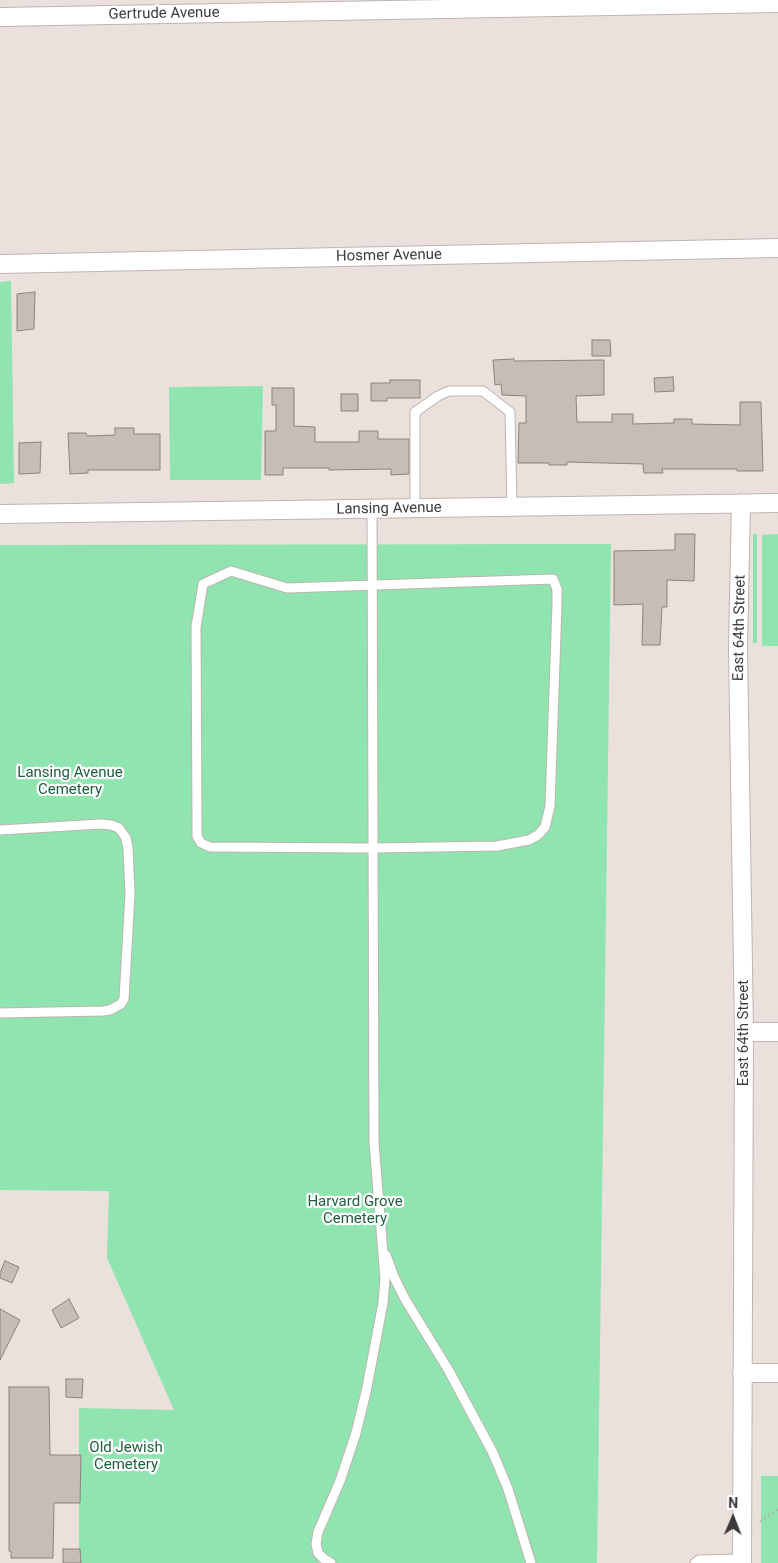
<!DOCTYPE html>
<style>
body{margin:0}
#map{position:relative;width:778px;height:1563px;overflow:hidden;background:#eae0dc;font-family:Roboto,sans-serif}
canvas{display:block}
.north{position:absolute;left:708px;top:1493px;width:50px;height:50px;-webkit-text-stroke:4px #fff;paint-order:stroke;rotate:1deg;font-size:14px;font-weight:700;line-height:20px;text-align:center;color:#403b3a}
.north::after{content:'';display:block;margin:auto;width:18px;height:22px;background:#403b3a;clip-path:polygon(50% 0,100% 100%,50% 72%,0 100%)}
</style>
<div id="map">
<canvas width="778" height="1563"></canvas>
<div class="north">N</div>
</div>
<script>
const g = document.querySelector('canvas').getContext('2d');
g.lineJoin = 'round';
function paint(path, color) { g.fillStyle = color; g.fill(path, 'evenodd'); }
const toPath = rows => new Path2D(rows.map(r => 'M' + r).join(''));
function trace(path, color, width, dash) { g.strokeStyle = color; g.lineWidth = width; g.lineCap = dash ? 'butt' : 'round'; g.setLineDash(dash || []); g.stroke(path); }
function drawText(font, color, halo, rows, align = 'center') {
  g.font = font + ' Roboto,sans-serif'; g.lineWidth = 4.5; g.setLineDash([]); g.textBaseline = 'middle'; g.strokeStyle = halo; g.fillStyle = color; for (const [text, x, y, turn = 0] of rows) {
    g.save(); g.translate(x, y); g.rotate((+turn || 0) * Math.PI / 180); g.textAlign = isNaN(turn) ? turn : align; if (halo) g.strokeText(text, 0, 0); g.fillText(text, 0, 0); g.restore();
  }
}
paint(toPath([
 [11,281,14,483,0,484,0,282],
 [263,386,261,480,170,480,169,387],
 [753,534,757,534,757,643,753,643],
 [778,534,778,646,762,646,762,535],
 [611,544,597,1563,79,1563,79,1408,174,1410,107,1258,109,1191,0,1190,0,545],
 [761,1476,778,1476,778,1563,761,1563]
]), '#8fe4b0');
const building = toPath([
 [35,292,34,329,17,331,17,294,35,292],
 [592,340,610,340,611,356,592,356,592,340],
 [514,359,514,361,604,360,604,395,576,396,577,422,612,422,612,414,633,414,633,424,674,423,674,419,692,419,692,424,740,425,740,402,761,402,763,471,737,471,737,469,662,469,663,473,644,473,643,464,567,462,567,465,549,465,549,463,518,463,519,423,526,423,526,396,502,395,501,384,495,385,493,360,514,359],
 [673,377,674,391,655,392,654,378,673,377],
 [390,380,420,380,420,398,387,398,387,401,371,401,371,383,390,383,390,380],
 [272,388,294,388,294,426,315,427,315,442,359,442,359,431,378,431,378,439,409,439,409,474,391,475,391,469,329,470,329,468,283,468,283,475,265,475,265,431,276,431,276,405,272,405,272,388],
 [341,394,358,394,358,411,341,411,341,394],
 [115,428,134,428,134,434,160,434,160,470,88,470,88,473,70,474,68,433,86,433,87,436,115,435,115,428],
 [41,442,40,473,19,474,19,443,41,442],
 [675,534,695,534,694,581,667,580,667,607,662,607,660,645,642,645,643,604,614,605,614,551,675,550,675,534],
 [5,1261,19,1267,12,1283,0,1278,0,1273,5,1261],
 [69,1299,79,1318,61,1328,52,1310,69,1299],
 [0,1309,20,1320,0,1360,0,1309],
 [66,1379,83,1379,82,1398,66,1397,66,1379],
 [9,1387,49,1387,50,1455,81,1455,80,1503,54,1503,53,1558,11,1558,11,1551,9,1551,9,1387],
 [63,1549,80,1549,81,1563,63,1563,63,1549]
]);
paint(building, '#c6bcb8');
trace(building, '#8c837f', 1);
const lane = toPath([
 [415,509,415,412,438,396,449,391,483,391,510,412,512,507],
 [231,571,287,588,553,579,557,589,557,604,550,806,545,827,538,835,529,840,497,846,373,848,210,847,201,843,197,836,197,822,196,627,203,584,231,571],
 [0,830,101,824,111,825,119,828,126,838,128,848,130,894,124,999,121,1004,110,1010,103,1011,0,1013],
 [386,1255,394,1277,405,1299,449,1371,493,1453,508,1489,531,1563],
 [331,1563,324,1559,318,1553,316,1544,318,1532,340,1481,356,1433,366,1392,383,1303,385,1279,374,1142,372,509],
 [695,1563,699,1560,742,1559]
]);
const street = toPath([
 [0,17,778,3],
 [0,264,778,248],
 [741,503,738,648,744,1032,742,1563],
 [0,514,778,503],
 [744,1032,778,1032],
 [742,1373,778,1373]
]);
trace(lane, '#beb4b0', 11);
trace(street, '#beb4b0', 20);
trace(toPath([
 [760,1521,778,1509]
]), '#b1a9a6', 3, [1, 4]);
trace(lane, '#fff', 9);
trace(street, '#fff', 18);
drawText('15px', '#403b3a', '#fff', [
 ["Gertrude Avenue",164,14,-1],
 ["Hosmer Avenue",389,256,-1],
 ["Lansing Avenue",389,509,-1],
 ["East 64th Street",740,628,-89],
 ["East 64th Street",744,1033,-90]
]);
drawText('15px', '#1f603d', '#fff', [
 ["Lansing Avenue",70,773],
 ["Cemetery",70,790],
 ["Harvard Grove",355,1202],
 ["Cemetery",355,1219],
 ["Old Jewish",126,1448],
 ["Cemetery",126,1465]
]);
</script>
